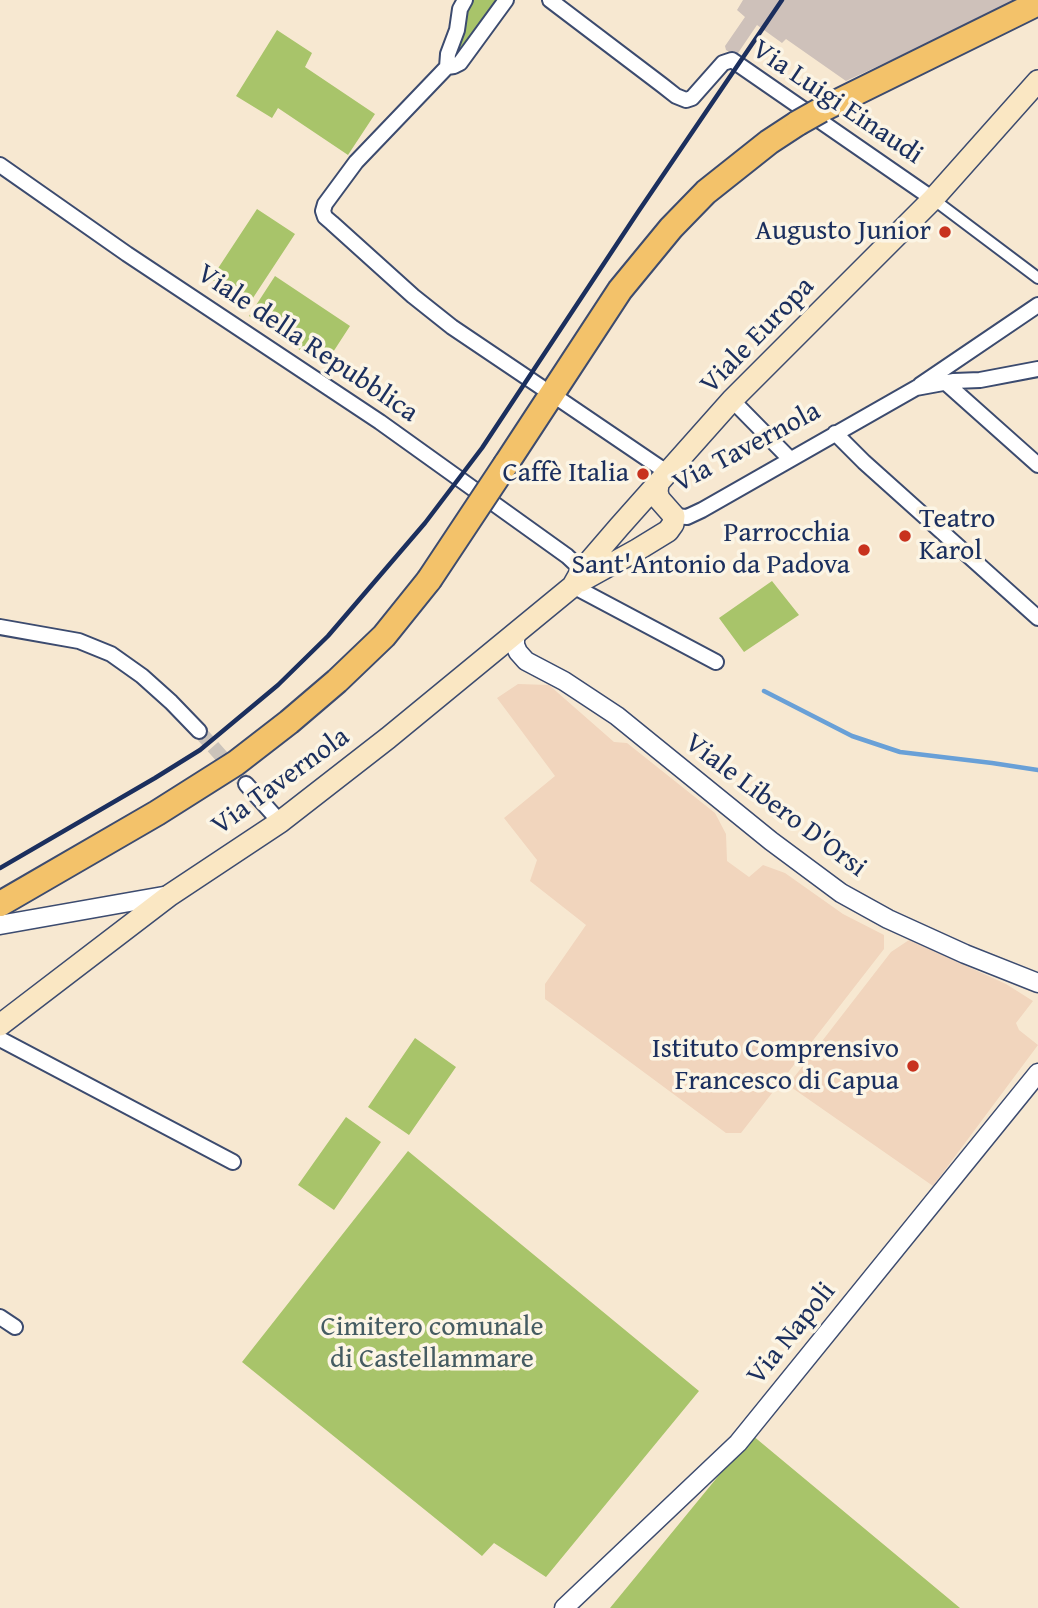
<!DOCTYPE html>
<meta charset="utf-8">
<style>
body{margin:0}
canvas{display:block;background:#f7e8d1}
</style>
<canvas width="1038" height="1608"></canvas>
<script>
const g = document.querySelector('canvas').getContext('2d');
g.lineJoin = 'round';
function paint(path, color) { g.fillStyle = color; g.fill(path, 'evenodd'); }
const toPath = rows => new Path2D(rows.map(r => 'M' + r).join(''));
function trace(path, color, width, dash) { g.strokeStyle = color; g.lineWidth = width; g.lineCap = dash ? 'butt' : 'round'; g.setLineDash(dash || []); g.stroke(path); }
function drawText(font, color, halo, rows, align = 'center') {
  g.font = font + ' "Gentium Book Plus",serif'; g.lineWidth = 7; g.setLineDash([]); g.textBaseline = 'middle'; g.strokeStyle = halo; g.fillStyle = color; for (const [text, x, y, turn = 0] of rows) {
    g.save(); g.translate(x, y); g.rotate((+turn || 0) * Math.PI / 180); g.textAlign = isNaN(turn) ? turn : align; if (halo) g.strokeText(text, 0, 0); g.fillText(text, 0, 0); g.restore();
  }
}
paint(toPath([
 [518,684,549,685,614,742,627,743,715,813,726,834,727,861,749,877,763,865,785,873,843,914,884,935,884,949,741,1133,726,1133,545,999,545,984,586,925,530,881,537,860,504,818,555,776,497,698],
 [909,940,1006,984,1033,1001,1016,1023,1019,1030,1038,1045,933,1186,788,1085,891,952]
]), '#f1d5bd');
paint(toPath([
 [743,0,1021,0,846,81,786,39,782,43,757,25,736,56,726,50,725,46,745,17,737,10]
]), '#cec1ba');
paint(toPath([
 [471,0,498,0,455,59,452,55,462,39,465,14],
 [277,30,312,53,305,67,375,114,348,155,278,108,272,118,236,96],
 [257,209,295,234,249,304,211,279],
 [275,276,350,326,324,366,249,316],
 [772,581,799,615,744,652,719,618],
 [415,1038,456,1067,409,1135,368,1107],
 [346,1117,381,1142,334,1210,298,1185],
 [408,1151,699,1391,546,1577,494,1543,482,1556,242,1362],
 [752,1435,960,1608,610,1608]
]), '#a8c46a');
trace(toPath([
 [764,691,852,736,900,752,992,763,1038,770]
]), '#69a0d7', 4.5);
trace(toPath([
 [199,731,246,784]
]), '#cbc3ba', 14, [14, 7]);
const pedestrian = toPath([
 [933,199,1038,278]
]);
const minor = toPath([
 [465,0,460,9,457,30,448,54,447,67,356,162,325,204,323,211,325,217,332,223,413,296,452,327,541,387],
 [550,0,662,85,676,96,686,100,692,98,723,63,732,60,933,199],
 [447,67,454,66,460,63,506,0],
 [0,165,127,254,380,422,567,556,582,570],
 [946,383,1038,465],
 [920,385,1038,305],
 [732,400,790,459],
 [562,401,668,473],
 [835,433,864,462,1038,618],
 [674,516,687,517,702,510,916,388,954,381,980,380,1038,369],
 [573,586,716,662],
 [0,627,79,641,111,654,142,676,171,702,199,731],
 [246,784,280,822],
 [0,1039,233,1162],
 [0,1317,15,1327]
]);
const tertiary = toPath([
 [519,630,515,638,515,645,518,652,526,661,564,681,617,716,771,841,841,893,888,919,965,954,1038,983],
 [0,925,169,895],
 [564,1608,738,1443,1038,1073]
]);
const secondary = toPath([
 [581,581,637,550,668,531,673,524,674,516,659,499,657,492,658,484],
 [0,1025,170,895,280,822,388,738,573,586,582,570,619,527,732,400,933,199,1038,81]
]);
const trunk = toPath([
 [821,110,1038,3],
 [506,464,620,290,671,228,706,192,769,142,798,123],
 [0,904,157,813,236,763,289,722,337,681,384,636,429,580]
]);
trace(pedestrian, '#3c4b6f', 14);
trace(minor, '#3c4b6f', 18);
trace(tertiary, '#3c4b6f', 21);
trace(secondary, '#3c4b6f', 24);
trace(trunk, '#3c4b6f', 28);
trace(pedestrian, '#fff', 10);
trace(minor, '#fff', 14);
trace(tertiary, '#fff', 18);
trace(secondary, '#fae7c3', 21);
trace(trunk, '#f3c26a', 24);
trace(toPath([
 [0,868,155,778,200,750,278,685,328,636,425,523,482,448,638,212,782,0]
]), '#1b2f5e', 4.5);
const trunkBridge = toPath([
 [798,123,821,110],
 [429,580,506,464]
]);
trace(trunkBridge, '#3c4b6f', 28, []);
trace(trunkBridge, '#f3c26a', 24);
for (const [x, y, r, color] of [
 [945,232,7,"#c8321e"],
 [643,474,7,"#c8321e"],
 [905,536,7,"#c8321e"],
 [864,550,7,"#c8321e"],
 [913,1066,7,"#c8321e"]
]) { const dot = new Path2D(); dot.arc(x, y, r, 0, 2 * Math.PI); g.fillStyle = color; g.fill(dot); trace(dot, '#fcf5e5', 2.5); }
drawText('28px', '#1b2f5e', '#fcf5e5', [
 ["Via Luigi Einaudi",837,103,34],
 ["Viale Europa",758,336,-46],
 ["Viale della Repubblica",307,344,34],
 ["Via Tavernola",747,448,-28],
 ["Via Tavernola",281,782,-36],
 ["Viale Libero D'Orsi",775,806,37],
 ["Via Napoli",792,1334,-51]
]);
drawText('28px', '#1b2f5e', '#fcf5e5', [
 ["Augusto Junior",931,232],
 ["Caffè Italia",629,474],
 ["Teatro",919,520,"left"],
 ["Karol",919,552,"left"],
 ["Parrocchia",850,534],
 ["Sant'Antonio da Padova",850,566],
 ["Istituto Comprensivo",899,1050],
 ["Francesco di Capua",899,1082]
], 'right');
drawText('28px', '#455c62', '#fcf5e5', [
 ["Cimitero comunale",432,1328],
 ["di Castellammare",432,1360]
]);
</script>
